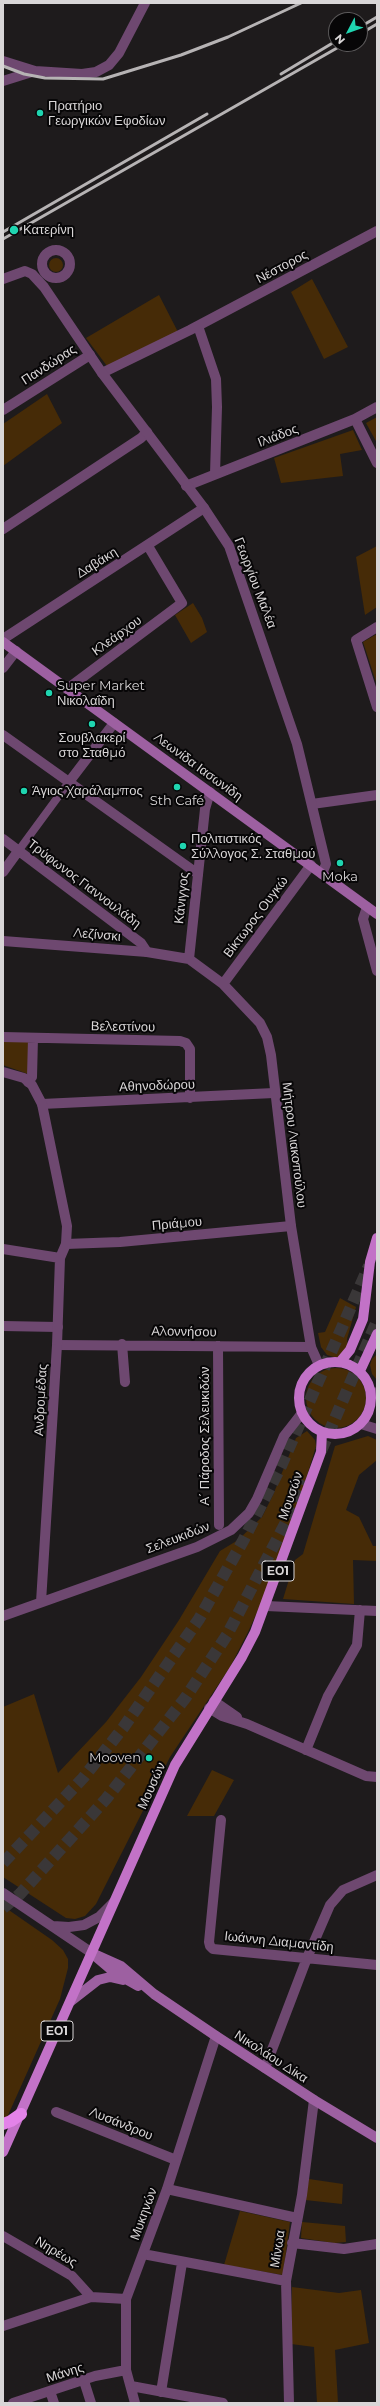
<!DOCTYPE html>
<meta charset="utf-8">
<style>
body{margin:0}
#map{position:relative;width:380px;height:2406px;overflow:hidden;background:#1e1b1c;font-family:Montserrat,sans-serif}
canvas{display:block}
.frame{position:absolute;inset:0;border:4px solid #d9d6d7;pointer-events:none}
.north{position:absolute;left:328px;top:12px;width:40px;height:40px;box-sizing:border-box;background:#070607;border:1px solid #5b595a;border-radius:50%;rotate:229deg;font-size:11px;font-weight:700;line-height:16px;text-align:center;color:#d9d6d7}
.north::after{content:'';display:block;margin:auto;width:14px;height:18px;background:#1fd5b0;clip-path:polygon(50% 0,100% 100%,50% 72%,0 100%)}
</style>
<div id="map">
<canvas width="380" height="2406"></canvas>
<div class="frame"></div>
<div class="north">N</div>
</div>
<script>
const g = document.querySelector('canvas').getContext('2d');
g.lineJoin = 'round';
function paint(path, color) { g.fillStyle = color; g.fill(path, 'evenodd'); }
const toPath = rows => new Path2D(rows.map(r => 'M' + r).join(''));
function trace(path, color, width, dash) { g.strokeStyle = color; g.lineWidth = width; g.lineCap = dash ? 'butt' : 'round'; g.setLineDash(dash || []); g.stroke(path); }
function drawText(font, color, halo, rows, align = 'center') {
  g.font = font + ' Montserrat,sans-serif'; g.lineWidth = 4; g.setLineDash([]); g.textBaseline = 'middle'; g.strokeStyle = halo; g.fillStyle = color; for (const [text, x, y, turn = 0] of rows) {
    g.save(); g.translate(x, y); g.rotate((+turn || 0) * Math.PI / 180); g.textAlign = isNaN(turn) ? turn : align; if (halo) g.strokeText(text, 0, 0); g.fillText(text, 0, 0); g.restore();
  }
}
paint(toPath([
 '49 265a7 7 0 1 1 14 0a7 7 0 1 1-14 0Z',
 [312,279,348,347,324,359,291,292],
 [159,295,178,332,107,366,86,338],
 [47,394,62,423,3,466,3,424],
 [377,417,377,443,366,423],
 [353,430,362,450,340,454,343,476,281,483,274,458],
 [377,546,377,607,365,615,356,557],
 [193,603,202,618,207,632,191,643,175,615],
 [377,634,377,685,363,642],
 [3,1040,29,1041,28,1074,3,1065],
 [340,1298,356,1307,347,1339,348,1347,337,1358,327,1355,321,1347,318,1333,325,1332],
 [377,1354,377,1380,372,1374,370,1365,372,1359],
 '306 1398a30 30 0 1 1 60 0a30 30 0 1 1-60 0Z',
 [307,1431,315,1440,316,1446,296,1512,264,1597,248,1632,230,1667,170,1757,96,1904,85,1916,75,1919,66,1918,3,1877,3,1707,34,1694,58,1773,106,1722,141,1677,179,1620,220,1551,238,1540,262,1517,273,1495,296,1438],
 [368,1436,377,1440,377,1460,359,1475,346,1510,359,1517,373,1546,377,1546,377,1561,353,1560,354,1604,283,1599,295,1560,303,1554,335,1446],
 [212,1770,234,1780,214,1816,187,1816],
 [3,1906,52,1940,63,1950,68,1959,68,1968,60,1999,5,2122,3,2121],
 [309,2179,343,2184,342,2204,305,2200],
 [240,2211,290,2222,283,2275,224,2265],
 [302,2222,345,2226,346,2242,334,2243,301,2238],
 [292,2287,339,2293,361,2290,369,2343,335,2350,338,2403,317,2403,314,2347,291,2344]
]), '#462b07');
trace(toPath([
 [321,1451,377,1321],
 [3,1863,83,1778,123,1728,199,1619,243,1541,281,1466,369,1266],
 [3,1908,20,1894,106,1799,186,1697,227,1635,307,1482]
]), '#3a3738', 12, [12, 6]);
trace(toPath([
 [19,850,69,782]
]), '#6e4870', 8);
trace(toPath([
 [3,61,35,71],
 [3,81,35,71,82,74,96,72,109,65,119,53,145,3],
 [198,326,216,379,217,407,215,474],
 [102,373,190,330,377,231],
 [3,410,90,355],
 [355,419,377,463],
 [186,486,355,419,377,407],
 [3,529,141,438,147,432],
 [377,627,356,640,377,707],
 [3,639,204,508],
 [3,668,16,651],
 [67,689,182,603,148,546],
 [3,735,198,874],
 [69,782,114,723],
 [312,804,377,795],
 [3,839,141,943,147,952],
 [3,872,19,850],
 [3,1037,180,1041,186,1043,190,1049,190,1098],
 [28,1082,32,1077,33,1038],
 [42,1104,274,1093],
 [66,1244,120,1242,291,1226],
 [3,1326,58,1327],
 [122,1344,125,1382],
 [57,1345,311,1347],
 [218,1346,219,1525],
 [372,1392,377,1393],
 [361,1424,377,1429],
 [266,1606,377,1611],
 [214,1701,237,1717],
 [209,1708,222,1716,247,1724,366,1776,377,1777],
 [306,1750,328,1696,357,1645,360,1610],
 [221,1820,209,1942,210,1946,213,1949,377,1965],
 [265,2068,307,1958,330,1905,343,1890,377,1875],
 [56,2112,176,2160],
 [167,2189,297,2218],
 [3,2236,72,2276,91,2297],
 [292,2243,344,2249,377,2244],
 [143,2254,286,2281],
 [3,2326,91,2297,126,2299],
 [84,2381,91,2403],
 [131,2386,223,2403],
 [50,2391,54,2403],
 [161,2392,182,2263],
 [13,2403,95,2376,126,2370],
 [135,2403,126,2370,126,2299,167,2189,216,2036],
 [289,2403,286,2281,302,2195,314,2100]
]), '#6e4870', 10);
trace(toPath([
 '42 264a14 14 0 1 1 28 0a14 14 0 1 1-28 0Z',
 [3,279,25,271,32,274,44,287,102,373,204,508,229,546,297,744,326,864,322,874],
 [367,907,363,919,377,971],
 [3,941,147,952,189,959,223,984,260,1023,267,1037,271,1055,291,1226,311,1347,319,1365],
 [189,959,205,809,210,792],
 [223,984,311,865],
 [3,1072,24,1078,32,1085,42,1104,67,1226,66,1244,60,1258,57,1345,41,1602],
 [3,1249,60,1258],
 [3,1616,197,1547,231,1530,249,1513,257,1499,284,1436,302,1413],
 [3,1893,92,1953],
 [53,1926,69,1927,84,1925,99,1917,113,1903]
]), '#6e4870', 10);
trace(toPath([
 [3,642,377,914],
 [92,1953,121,1966,154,1994,216,2036,314,2100,377,2138],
 [95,1956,115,1973,138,1986],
 [71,2001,98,1980,110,1977,123,1980]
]), '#9d60a1', 10);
trace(toPath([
 '299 1398a36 36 0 1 1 72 0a36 36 0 1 1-72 0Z',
 [340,1362,350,1350,363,1319,370,1262,377,1238],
 [360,1371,377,1334],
 [3,2152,175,1765,242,1657,255,1632,321,1452,322,1432]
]), '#c272c7', 10);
trace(toPath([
 [3,2124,11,2121,21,2114]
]), '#e383e9', 12);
trace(toPath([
 [360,27,377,17],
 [360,34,377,24],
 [3,66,24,74,45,78,103,79,181,55,228,37,301,3],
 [281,74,336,41],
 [3,232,207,114],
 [3,239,344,44]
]), '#b6b3b4', 3);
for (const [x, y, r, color] of [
 [40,113,4,"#1fd5b0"],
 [14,230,5,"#1fd5b0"],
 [49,693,4,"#1fd5b0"],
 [92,724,4,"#1fd5b0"],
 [177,787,4,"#1fd5b0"],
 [24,791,4,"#1fd5b0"],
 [183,846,4,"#1fd5b0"],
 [340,863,4,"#1fd5b0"],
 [149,1758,4,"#1fd5b0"]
]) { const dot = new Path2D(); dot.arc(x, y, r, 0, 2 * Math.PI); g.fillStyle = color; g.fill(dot); trace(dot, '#070607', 1.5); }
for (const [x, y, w] of [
 [278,1571,32],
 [57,2031,32]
]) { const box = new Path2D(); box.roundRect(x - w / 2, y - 10, w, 20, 3); g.fillStyle = '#070607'; g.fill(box); trace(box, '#d9d6d7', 1); }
drawText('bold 12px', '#d9d6d7', null, [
 ["ΕΟ1",278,1571],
 ["ΕΟ1",57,2031]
]);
drawText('13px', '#d9d6d7', '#070607', [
 ["Πρατήριο",48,106],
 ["Γεωργικών Εφοδίων",48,121],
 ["Κατερίνη",23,230],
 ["Super Market",57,686],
 ["Νικολαΐδη",57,701],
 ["Σουβλακερί",92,738,"center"],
 ["στο Σταθμό",92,753,"center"],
 ["Άγιος Χαράλαμπος",32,791],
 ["Sth Café",177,801,"center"],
 ["Πολιτιστικός",191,839],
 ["Σύλλογος Σ. Σταθμού",191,854],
 ["Moka",340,877,"center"],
 ["Mooven",141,1758,"right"]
], 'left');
drawText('13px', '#d9d6d7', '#070607', [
 ["Νέστορος",282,267,-28],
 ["Πανδώρας",49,365,-33],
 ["Ιλιάδος",278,436,-21],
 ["Δαβάκη",97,563,-32],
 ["Γεωργίου Μαλέα",255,583,69],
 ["Κλεάρχου",117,636,-36],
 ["Λεωνίδα Ιασωνίδη",198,767,36],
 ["Τρύφωνος Γιαννουλάδη",84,884,37],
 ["Κάνιγγος",182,898,-84],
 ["Βίκτωρος Ουγκώ",256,917,-53],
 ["Λεζίνσκι",97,935,5],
 ["Βελεστίνου",123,1027,1],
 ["Αθηνοδώρου",157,1086,-2],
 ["Μήτρου Λιακοπούλου",294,1145,83],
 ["Πριάμου",177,1224,-5],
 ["Αλοννήσου",184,1332,1],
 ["Ανδρομέδας",41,1400,-87],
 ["Α΄ Πάροδος Σελευκιδών",205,1436,-90],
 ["Μουσών",291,1496,-71],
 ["Σελευκιδών",178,1538,-21],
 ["Μουσών",152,1786,-66],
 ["Ιωάννη Διαμαντίδη",279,1942,6],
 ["Νικολάου Δίκα",271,2057,33],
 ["Λυσάνδρου",121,2124,22],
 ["Μυκηνών",144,2214,-70],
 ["Μίνωα",278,2249,-81],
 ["Νηρέως",56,2252,31],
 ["Μάνης",65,2373,-18]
]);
</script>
